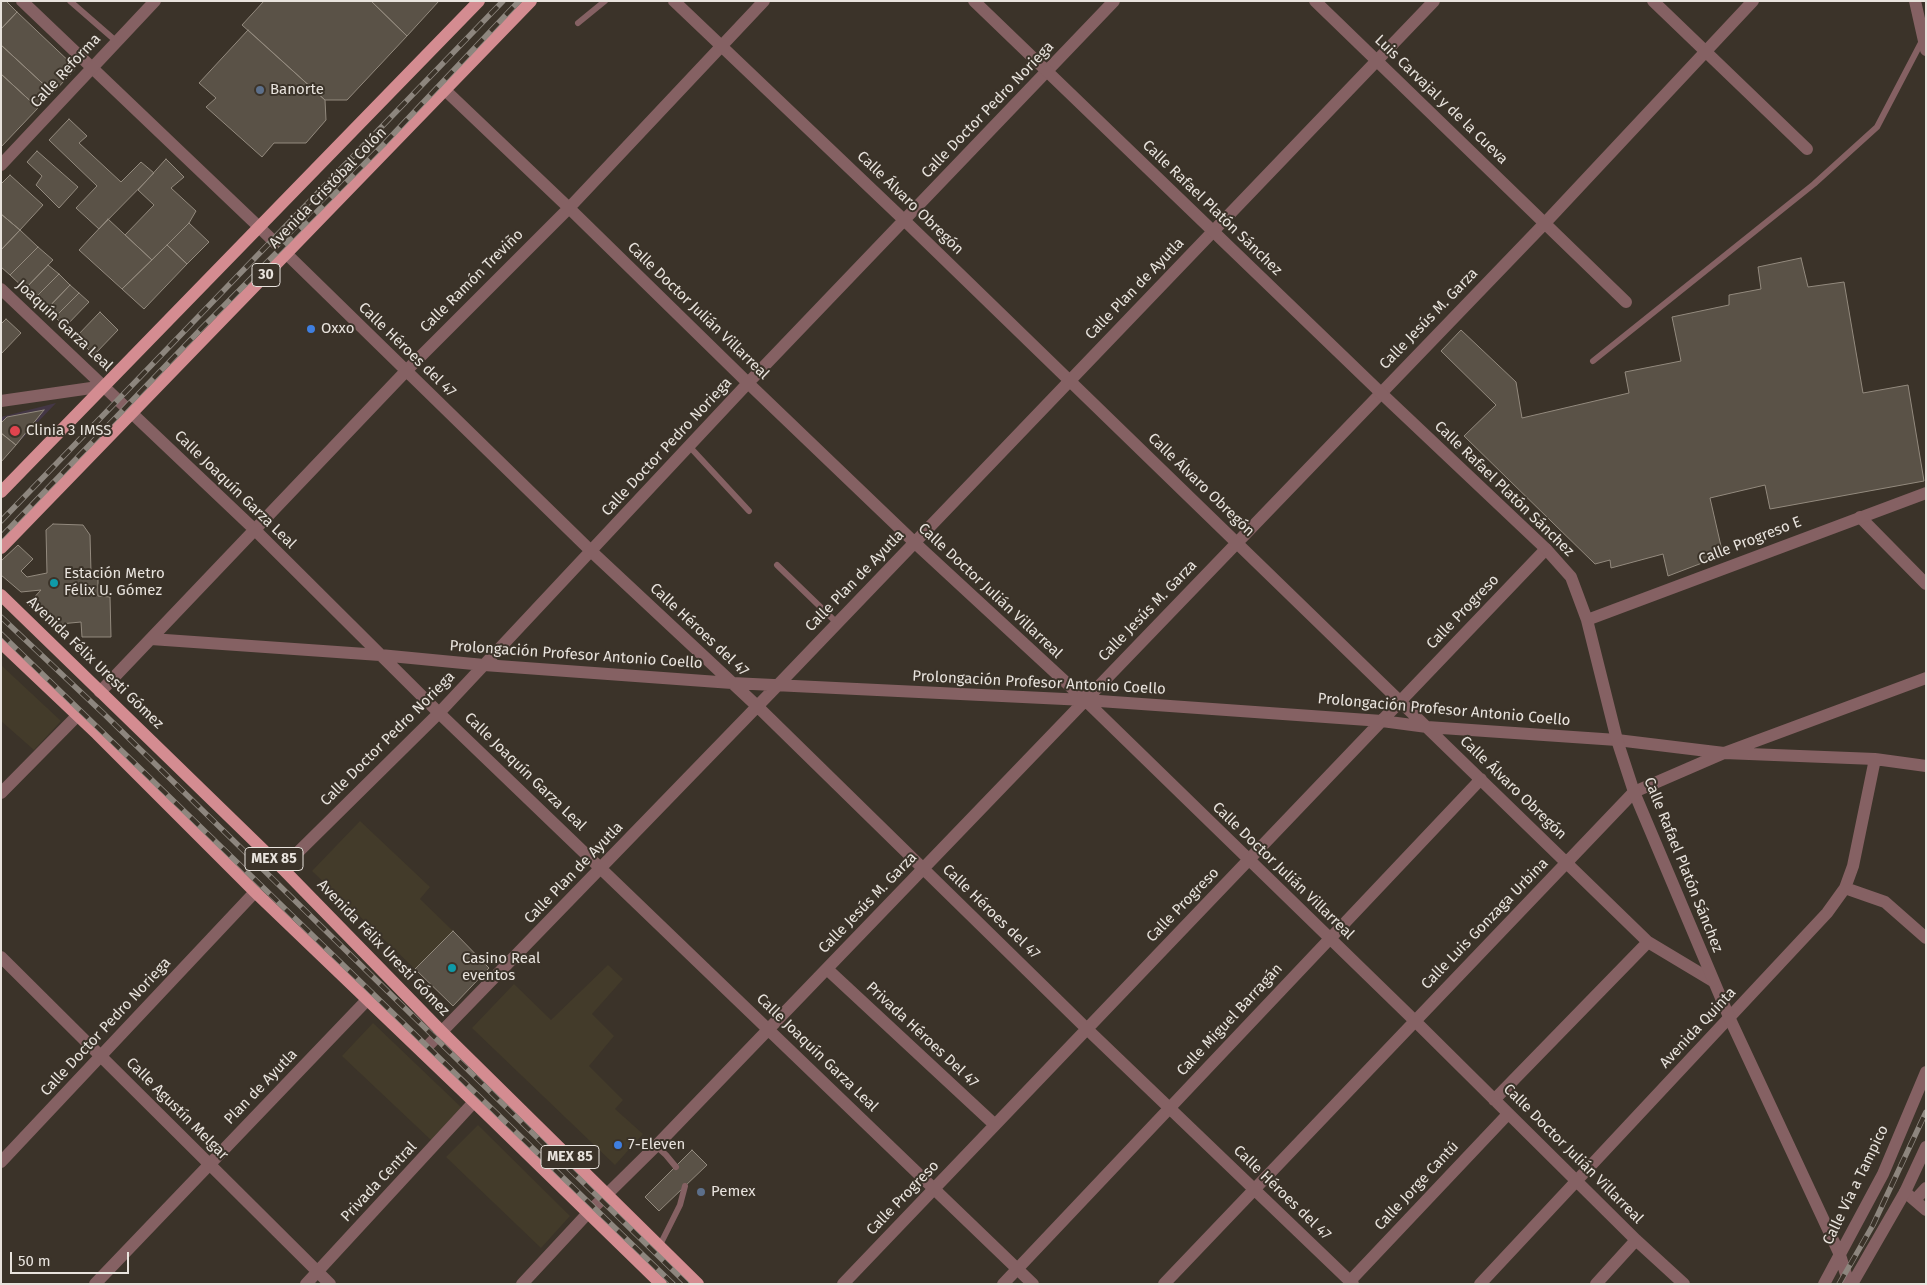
<!DOCTYPE html>
<meta charset="utf-8">
<style>
body{margin:0}
#map{position:relative;width:1927px;height:1285px;overflow:hidden;background:#3b3329;font-family:"Fira Sans",sans-serif}
canvas{display:block}
.frame{position:absolute;inset:0;border:2px solid #e8e3dd;pointer-events:none}
.scale{position:absolute;left:10px;top:1252px;width:119px;height:22px;box-sizing:border-box;border:2px solid #e8e3dd;border-top:0;padding-left:6px;font-size:15px;line-height:18px;white-space:nowrap;color:#e8e3dd;-webkit-text-stroke:4px #3b3329;paint-order:stroke}
</style>
<div id="map">
<canvas width="1927" height="1285"></canvas>
<div class="frame"></div>
<div class="scale">50 m</div>
</div>
<script>
const g = document.querySelector('canvas').getContext('2d');
g.lineJoin = 'round';
function paint(path, color) { g.fillStyle = color; g.fill(path, 'evenodd'); }
const toPath = rows => new Path2D(rows.map(r => 'M' + r).join(''));
function trace(path, color, width, dash) { g.strokeStyle = color; g.lineWidth = width; g.lineCap = dash ? 'butt' : 'round'; g.setLineDash(dash || []); g.stroke(path); }
function drawText(font, color, halo, rows, align = 'center') {
  g.font = font + ' "Fira Sans",sans-serif'; g.lineWidth = 4; g.setLineDash([]); g.textBaseline = 'middle'; g.strokeStyle = halo; g.fillStyle = color; for (const [text, x, y, turn = 0] of rows) {
    g.save(); g.translate(x, y); g.rotate((+turn || 0) * Math.PI / 180); g.textAlign = isNaN(turn) ? turn : align; if (halo) g.strokeText(text, 0, 0); g.fillText(text, 0, 0); g.restore();
  }
}
paint(toPath([
 [1,665,61,721,34,750,1,721],
 [360,821,430,887,420,899,453,931,415,969,312,871],
 [608,965,623,979,592,1014,614,1036,589,1066,623,1100,615,1109,643,1134,615,1165,472,1028,514,984,551,1020],
 [373,1023,462,1108,431,1140,342,1056],
 [478,1125,570,1216,541,1248,446,1157]
]), '#433b2a');
paint(toPath([
 [56,403,16,445,1,462,1,417]
]), '#443746');
const building = toPath([
 [1,1,6,1,17,12,1,29,1,1],
 [264,1,371,1,407,36,347,100,325,100,242,25,264,1],
 [371,1,439,1,407,36,371,1],
 [17,12,76,68,53,93,1,45,1,29,17,12],
 [248,30,325,100,326,120,306,143,274,143,262,157,206,107,216,98,199,83,248,30],
 [1,45,53,93,38,108,1,74,1,45],
 [1,74,38,108,1,147,1,74],
 [69,119,87,136,79,143,121,182,141,162,154,173,99,229,76,208,97,186,49,140,69,119],
 [37,151,78,187,59,208,36,185,42,176,27,162,37,151],
 [166,159,184,177,171,188,196,211,189,223,152,260,125,235,154,205,138,190,166,159],
 [10,175,43,205,20,230,1,214,1,184,10,175],
 [1,214,20,230,1,250,1,214],
 [108,219,152,260,122,289,79,250,108,219],
 [189,223,209,242,187,264,167,245,189,223],
 [20,230,38,247,10,275,1,267,1,250,20,230],
 [167,245,187,264,144,309,122,289,167,245],
 [38,247,53,260,25,289,10,275,38,247],
 [1801,258,1808,287,1844,282,1863,393,1908,385,1924,481,1770,509,1765,485,1710,498,1723,555,1668,576,1663,554,1611,568,1610,560,1595,564,1464,436,1496,405,1441,351,1461,330,1516,382,1522,418,1629,393,1625,372,1681,361,1672,317,1729,305,1729,295,1761,289,1758,267,1801,258],
 [48,265,59,274,34,299,25,289,48,265],
 [59,274,70,285,46,310,34,299,59,274],
 [70,285,79,293,55,317,46,310,70,285],
 [79,293,89,302,65,327,55,317,79,293],
 [100,312,118,330,94,355,76,337,100,312],
 [6,319,21,333,1,354,1,324,6,319],
 [44,410,16,445,1,433,1,423,7,417,44,410],
 [1,433,16,445,1,462,1,433],
 [53,524,83,525,90,535,91,572,98,572,98,596,110,597,111,637,82,637,81,622,60,624,55,619,50,624,28,604,41,590,21,592,1,575,1,561,18,545,33,559,21,571,27,577,47,573,46,530,53,524],
 [453,931,489,968,453,1006,415,969,453,931],
 [692,1150,707,1165,659,1211,645,1197,692,1150]
]);
paint(building, '#5a5247');
trace(building, '#938a7e', 1);
trace(toPath([
 [70,1,116,41],
 [578,23,605,1],
 [1593,361,1814,184,1877,127,1923,39],
 [689,446,749,511],
 [777,565,837,623],
 [656,1146,666,1155,676,1167],
 [659,1247,680,1205,685,1186]
]), '#856163', 6);
trace(toPath([
 [22,1,259,227,592,552,757,706,1087,1029,1353,1284],
 [674,1,904,220,1648,942,1713,981],
 [1315,1,1626,302],
 [1653,1,1807,149],
 [445,90,569,208,748,383,915,543,1085,700,1415,1021,1636,1240,1684,1284],
 [1,289,255,530,439,713,1033,1284],
 [1,401,105,386],
 [1860,517,1926,584],
 [151,639,380,655,484,665,732,683,1085,700,1382,721,1427,727,1617,740,1724,753,1875,759,1926,766],
 [100,692,406,371,569,208,764,1],
 [1,793,78,715],
 [282,868,439,713,748,383,1114,1],
 [1845,888,1885,902,1926,938],
 [1,957,330,1284],
 [827,969,995,1125],
 [422,1052,777,686,1434,1],
 [1494,1100,1648,942],
 [1,1162,255,892],
 [1905,1192,1926,1210],
 [1915,1200,1926,1188],
 [1350,1281,1508,1114],
 [95,1284,367,1000],
 [306,1284,474,1102],
 [522,1284,588,1213,656,1146,1545,223,1753,1],
 [843,1284,1546,549],
 [1003,1284,1481,779],
 [1164,1284,1634,792,1724,753,1926,678],
 [1480,1284,1827,913,1845,888,1853,866,1875,759],
 [1596,1284,1636,1240]
]), '#856163', 12);
trace(toPath([
 [974,1,1381,393,1546,549,1571,577,1587,620,1617,740,1634,792,1729,1017,1840,1255,1849,1284],
 [1915,1,1926,50],
 [1,165,155,1],
 [1587,620,1926,493],
 [1824,1284,1883,1174,1926,1072],
 [1852,1284,1905,1192,1926,1147]
]), '#856163', 12);
trace(toPath([
 [1,492,479,1],
 [1,548,531,1],
 [1,595,282,868,442,1032,698,1284],
 [1,643,97,734,255,892,474,1102,661,1284]
]), '#d48c91', 12);
const rail = toPath([
 [1,521,503,1],
 [1,537,201,329,383,145,519,1],
 [1,617,104,714,687,1284],
 [1,634,673,1284],
 [1839,1284,1873,1225,1926,1112]
]);
trace(rail, '#8d867e', 5.5);
trace(rail, '#3b3329', 4, [11]);
for (const [x, y, r, color] of [
 [260,90,5,"#5c6f8a"],
 [311,329,5,"#3f7fe0"],
 [15,431,6,"#e0444e"],
 [54,583,5,"#0f9aa8"],
 [452,968,5,"#0f9aa8"],
 [618,1145,5,"#3f7fe0"],
 [701,1192,5,"#5c6f8a"]
]) { const dot = new Path2D(); dot.arc(x, y, r, 0, 2 * Math.PI); g.fillStyle = color; g.fill(dot); trace(dot, '#3b3329', 2); }
for (const [x, y, w] of [
 [266,275,28],
 [274,859,58],
 [570,1157,58]
]) { const box = new Path2D(); box.roundRect(x - w / 2, y - 11.5, w, 23, 4); g.fillStyle = '#3b3329'; g.fill(box); trace(box, '#e8e3dd', 1); }
drawText('bold 14px', '#e8e3dd', null, [
 ["30",266,275],
 ["MEX 85",274,859],
 ["MEX 85",570,1157]
]);
drawText('15px', '#e8e3dd', '#3b3329', [
 ["Calle Reforma",66,71,-47],
 ["Luis Carvajal y de la Cueva",1441,100,44],
 ["Calle Doctor Pedro Noriega",988,110,-46],
 ["Avenida Cristóbal Colón",328,188,-46],
 ["Calle Álvaro Obregón",910,203,44],
 ["Calle Rafael Platón Sánchez",1212,208,44],
 ["Calle Ramón Treviño",472,281,-45],
 ["Calle Plan de Ayutla",1135,289,-46],
 ["Calle Doctor Julián Villarreal",698,311,44],
 ["Calle Jesús M. Garza",1429,319,-46],
 ["Joaquín Garza Leal",64,326,43],
 ["Calle Héroes del 47",407,350,44],
 ["Calle Doctor Pedro Noriega",667,447,-47],
 ["Calle Álvaro Obregón",1201,485,44],
 ["Calle Rafael Platón Sánchez",1504,489,44],
 ["Calle Joaquín Garza Leal",235,490,44],
 ["Calle Progreso E",1750,541,-21],
 ["Calle Plan de Ayutla",855,581,-46],
 ["Calle Doctor Julián Villarreal",990,591,43],
 ["Calle Jesús M. Garza",1148,611,-46],
 ["Calle Progreso",1463,612,-46],
 ["Calle Héroes del 47",699,630,43],
 ["Prolongación Profesor Antonio Coello",576,655,4],
 ["Avenida Félix Uresti Gómez",95,663,44],
 ["Prolongación Profesor Antonio Coello",1039,683,3],
 ["Prolongación Profesor Antonio Coello",1444,710,5],
 ["Calle Doctor Pedro Noriega",388,739,-45],
 ["Calle Joaquín Garza Leal",525,772,44],
 ["Calle Álvaro Obregón",1513,788,44],
 ["Calle Rafael Platón Sánchez",1683,865,68],
 ["Calle Doctor Julián Villarreal",1283,871,44],
 ["Calle Plan de Ayutla",574,873,-46],
 ["Calle Jesús M. Garza",868,903,-46],
 ["Calle Progreso",1183,905,-46],
 ["Calle Héroes del 47",991,912,44],
 ["Calle Luis Gonzaga Urbina",1485,924,-46],
 ["Avenida Félix Uresti Gómez",383,948,46],
 ["Calle Miguel Barragán",1230,1020,-47],
 ["Calle Doctor Pedro Noriega",106,1027,-47],
 ["Avenida Quinta",1698,1028,-47],
 ["Privada Héroes Del 47",922,1035,43],
 ["Calle Joaquín Garza Leal",817,1053,44],
 ["Plan de Ayutla",261,1087,-46],
 ["Calle Agustín Melgar",177,1109,45],
 ["Calle Doctor Julián Villarreal",1573,1154,45],
 ["Privada Central",379,1182,-47],
 ["Calle Vía a Tampico",1856,1185,-64],
 ["Calle Jorge Cantú",1417,1186,-47],
 ["Calle Héroes del 47",1282,1193,44],
 ["Calle Progreso",903,1198,-46]
]);
drawText('15px', '#e8e3dd', '#3b3329', [
 ["Banorte",270,90],
 ["Oxxo",321,329],
 ["Clinia 3 IMSS",26,431],
 ["Estación Metro",64,574],
 ["Félix U. Gómez",64,591],
 ["Casino Real",462,959],
 ["eventos",462,976],
 ["7-Eleven",628,1145],
 ["Pemex",711,1192]
], 'left');
</script>
